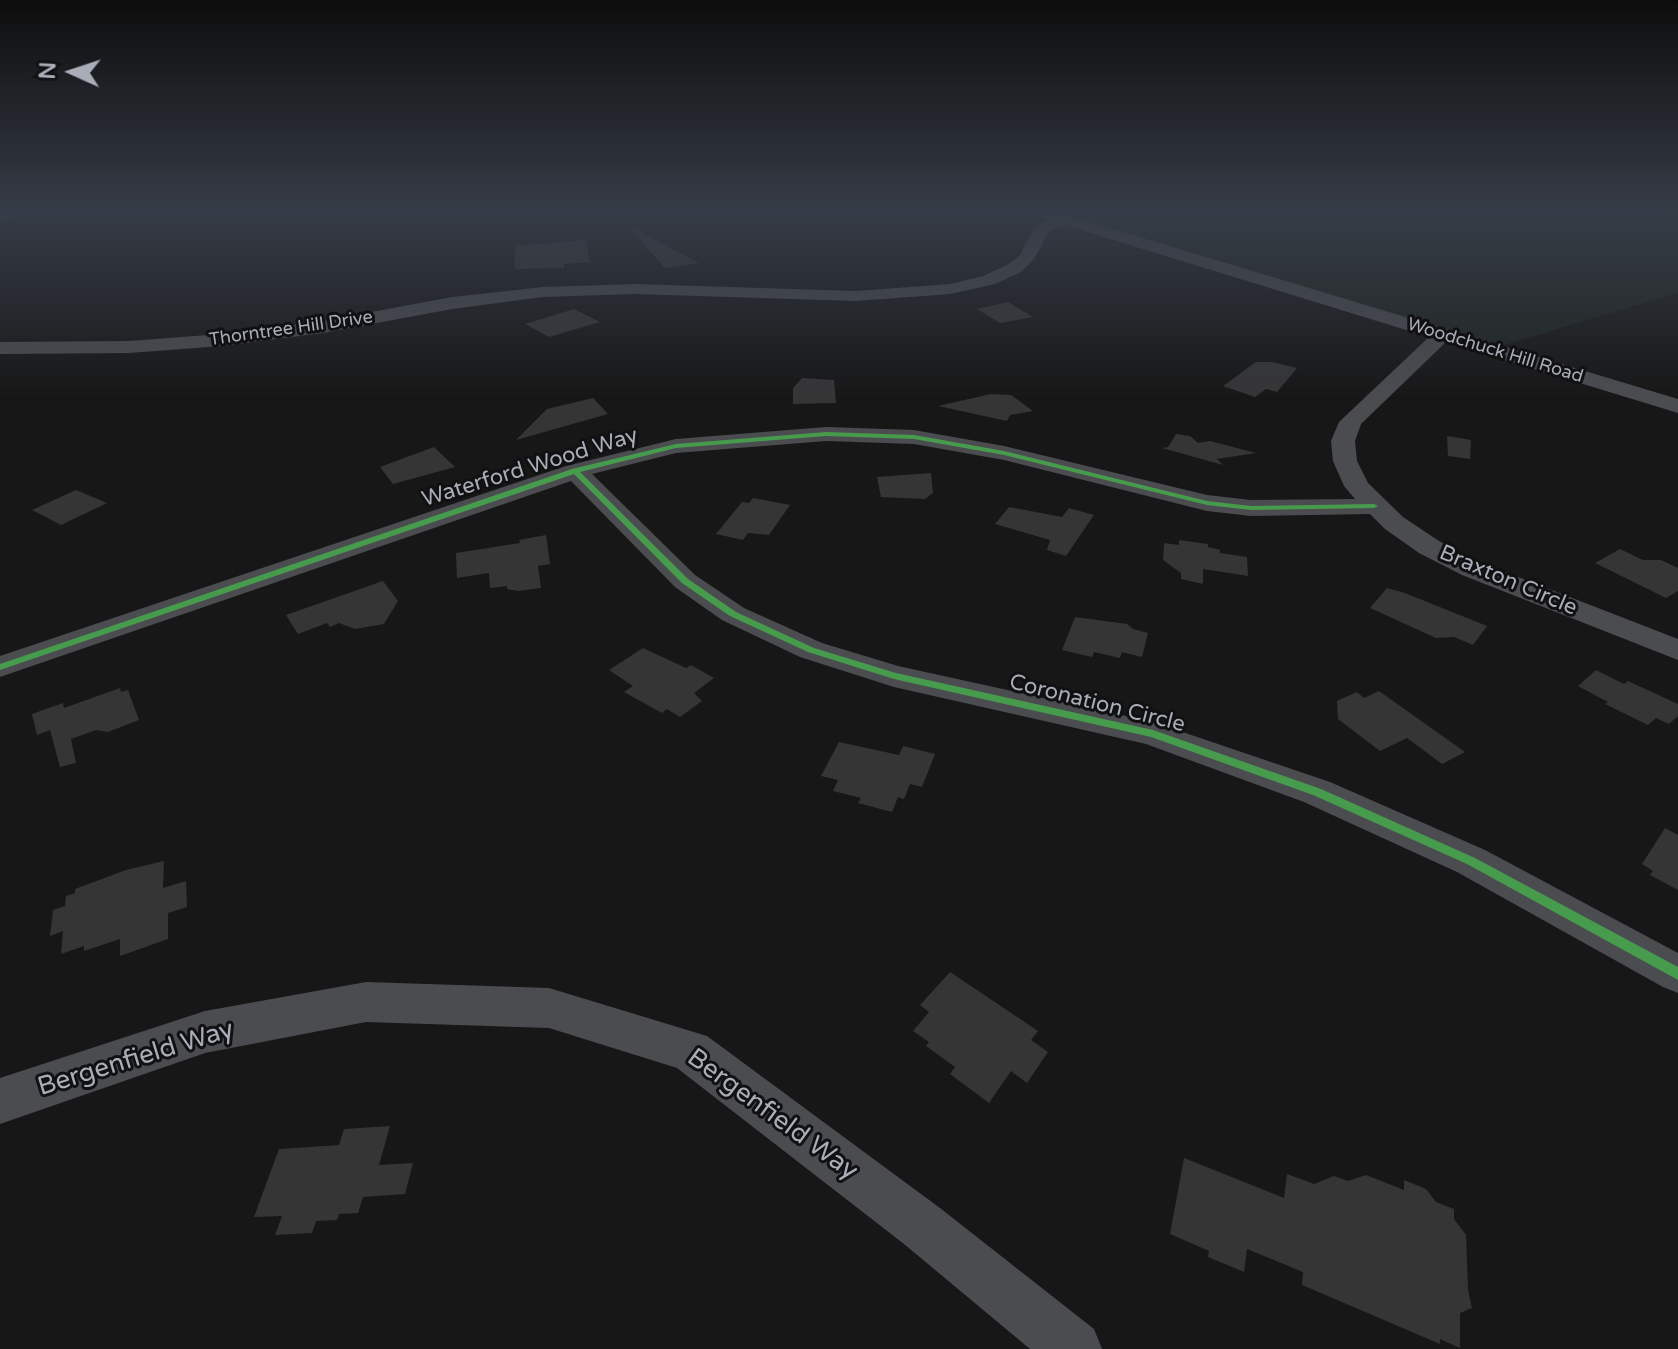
<!DOCTYPE html>
<style>
body{margin:0}
#map{position:relative;width:1678px;height:1349px;overflow:hidden;background:#171717;font-family:"Varela Round",sans-serif}
canvas{display:block}
.north{position:absolute;left:32px;top:32px;width:80px;height:80px;-webkit-text-stroke:6px #111113;paint-order:stroke;rotate:273deg;font-size:22px;font-weight:700;line-height:32px;text-align:center;color:#a8adb8}
.north::after{content:'';display:block;margin:auto;width:28px;height:36px;background:#a8adb8;clip-path:polygon(50% 0,100% 100%,50% 72%,0 100%)}
</style>
<div id="map">
<canvas width="1678" height="1349"></canvas>
<div class="north">N</div>
</div>
<script>
const g = document.querySelector('canvas').getContext('2d');
g.lineJoin = 'round';
function paint(path, color) { g.fillStyle = color; g.fill(path, 'evenodd'); }
const toPath = rows => new Path2D(rows.map(r => 'M' + r).join(''));
function drawText(font, color, halo, rows, align = 'center') {
  g.font = font + ' "Varela Round",sans-serif'; g.lineWidth = 6; g.setLineDash([]); g.textBaseline = 'middle'; g.strokeStyle = halo; g.fillStyle = color; for (const [text, x, y, turn = 0] of rows) {
    g.save(); g.translate(x, y); g.rotate((+turn || 0) * Math.PI / 180); g.textAlign = isNaN(turn) ? turn : align; if (halo) g.strokeText(text, 0, 0); g.fillText(text, 0, 0); g.restore();
  }
}
paint(toPath([
 [1045,210,1678,210,1678,293,1494,348]
]), '#1d241e');
paint(toPath([
 [633,228,699,263,665,268,631,230],
 [586,240,590,262,564,264,564,268,515,269,515,246],
 [1008,302,1033,317,1000,323,977,309],
 [574,309,600,322,549,337,525,324],
 [1256,362,1272,362,1297,368,1277,392,1266,389,1255,397,1223,386],
 [802,378,834,380,836,403,793,404,793,388],
 [991,394,1011,395,1033,411,1010,415,1007,421,938,406],
 [593,398,608,414,516,440,547,409],
 [1176,434,1190,436,1198,443,1210,441,1256,453,1217,459,1223,465,1162,448,1168,447],
 [1447,436,1471,440,1470,459,1448,456],
 [434,447,455,467,393,484,380,467],
 [931,473,933,493,925,499,881,497,877,477],
 [76,490,107,503,61,525,32,510],
 [753,498,790,505,769,535,748,533,743,540,716,534,742,502,749,503],
 [1009,507,1062,517,1069,508,1094,515,1066,556,1047,550,1050,540,995,524],
 [546,535,550,564,538,566,541,588,518,591,507,589,507,586,490,588,489,573,457,578,456,553,520,543,519,540],
 [1179,540,1208,544,1208,547,1220,550,1220,553,1247,557,1248,576,1203,569,1203,584,1181,579,1181,573,1163,560,1164,543,1179,545],
 [1620,549,1643,560,1661,560,1678,568,1678,591,1666,598,1595,563],
 [383,581,398,601,384,624,355,629,339,623,330,627,327,623,298,634,286,615],
 [1387,588,1405,593,1487,626,1473,645,1454,637,1436,638,1370,608],
 [1075,617,1127,624,1133,629,1148,633,1142,657,1122,652,1120,658,1094,652,1092,657,1062,650],
 [643,648,686,668,691,665,714,678,694,693,702,701,680,717,667,709,662,713,624,692,633,686,609,670],
 [1596,670,1624,684,1628,681,1678,704,1678,716,1669,724,1656,718,1648,725,1605,704,1608,702,1578,686],
 [120,688,121,692,128,690,139,720,108,732,96,730,71,739,76,763,60,767,50,730,37,735,32,714,63,703,64,708],
 [1379,691,1465,752,1442,764,1407,738,1380,751,1338,719,1337,701,1357,692,1364,698],
 [839,742,899,755,903,746,935,754,922,787,910,784,904,799,898,797,892,812,858,803,861,798,833,791,838,780,821,776],
 [1665,828,1678,835,1678,890,1650,875,1653,871,1642,864],
 [164,861,163,888,186,881,187,907,168,913,168,939,120,956,120,939,84,951,84,946,61,954,63,931,50,936,53,910,65,906,66,896,75,893,75,889,126,870],
 [950,972,1038,1031,1031,1040,1048,1052,1027,1083,1011,1071,989,1103,950,1074,955,1067,926,1046,929,1042,913,1031,929,1012,920,1005],
 [390,1126,379,1165,413,1163,405,1194,363,1197,358,1213,339,1214,337,1220,316,1221,312,1233,275,1235,282,1216,254,1217,279,1149,339,1145,344,1129],
 [1184,1158,1284,1198,1287,1174,1314,1184,1334,1176,1348,1181,1366,1175,1404,1190,1404,1180,1426,1189,1436,1202,1454,1209,1454,1219,1466,1235,1468,1290,1472,1308,1460,1313,1460,1348,1440,1339,1440,1344,1302,1285,1303,1272,1247,1249,1244,1272,1208,1257,1209,1251,1170,1234]
]), '#353536');
paint(toPath([
 [1050,210,1678,399,1678,413,1446,342,1361,424,1355,441,1357,461,1368,483,1403,517,1439,541,1482,563,1678,639,1678,660,1462,575,1419,553,1385,529,1370,514,1251,516,1207,511,1004,460,914,444,826,441,676,453,592,474,695,575,744,608,822,643,898,666,1153,722,1330,782,1485,850,1678,953,1678,993,1663,987,1457,872,1304,802,1146,744,894,687,800,657,722,620,675,587,571,481,0,677,0,656,566,466,676,439,826,427,914,430,1004,446,1207,495,1251,500,1355,499,1344,486,1333,461,1331,441,1339,422,1429,337,1065,225,1048,232,1035,258,1021,272,995,284,950,294,856,301,635,294,543,297,452,309,323,333,221,346,129,353,0,354,0,342,129,341,221,334,323,321,452,297,543,287,635,284,856,291,950,284,983,276,1009,264,1020,255,1035,226,1050,220,1041,217,1041,211,1050,210],
 [366,982,549,988,707,1036,940,1208,1094,1329,1102,1349,1030,1349,904,1244,677,1068,549,1028,366,1022,205,1053,0,1124,0,1078,205,1011,366,982]
]), '#4b4c50');
paint(toPath([
 [0,210,32,210,29,214,0,222,0,210]
]), '#4e4e51');
paint(toPath([
 [826,432,914,435,1004,451,1207,501,1251,506,1374,504,1378,506,1374,508,1251,510,1207,505,1004,455,914,439,826,436,676,448,580,472,688,579,736,612,814,648,896,673,1153,730,1321,789,1475,858,1678,967,1678,980,1467,864,1313,795,1151,737,894,679,808,652,730,616,682,583,574,474,0,670,0,664,572,469,676,444,826,432]
]), '#469c4c');
const sky = g.createLinearGradient(0, 0, 0, 399);
sky.addColorStop(0, '#0d0d0d');
sky.addColorStop(0.53, '#363c47');
sky.addColorStop(1, '#363c4700');
g.fillStyle = sky;
g.fillRect(0, 0, 1678, 399);
drawText('18px', '#a8adb8', '#111113', [
 ["Thorntree Hill Drive",291,329,-8],
 ["Woodchuck Hill Road",1495,351,17]
]);
drawText('22px', '#a8adb8', '#111113', [
 ["Waterford Wood Way",530,468,-17],
 ["Braxton Circle",1508,581,23],
 ["Coronation Circle",1097,704,14]
]);
drawText('26px', '#a8adb8', '#111113', [
 ["Bergenfield Way",136,1059,-17],
 ["Bergenfield Way",772,1115,36]
]);
</script>
